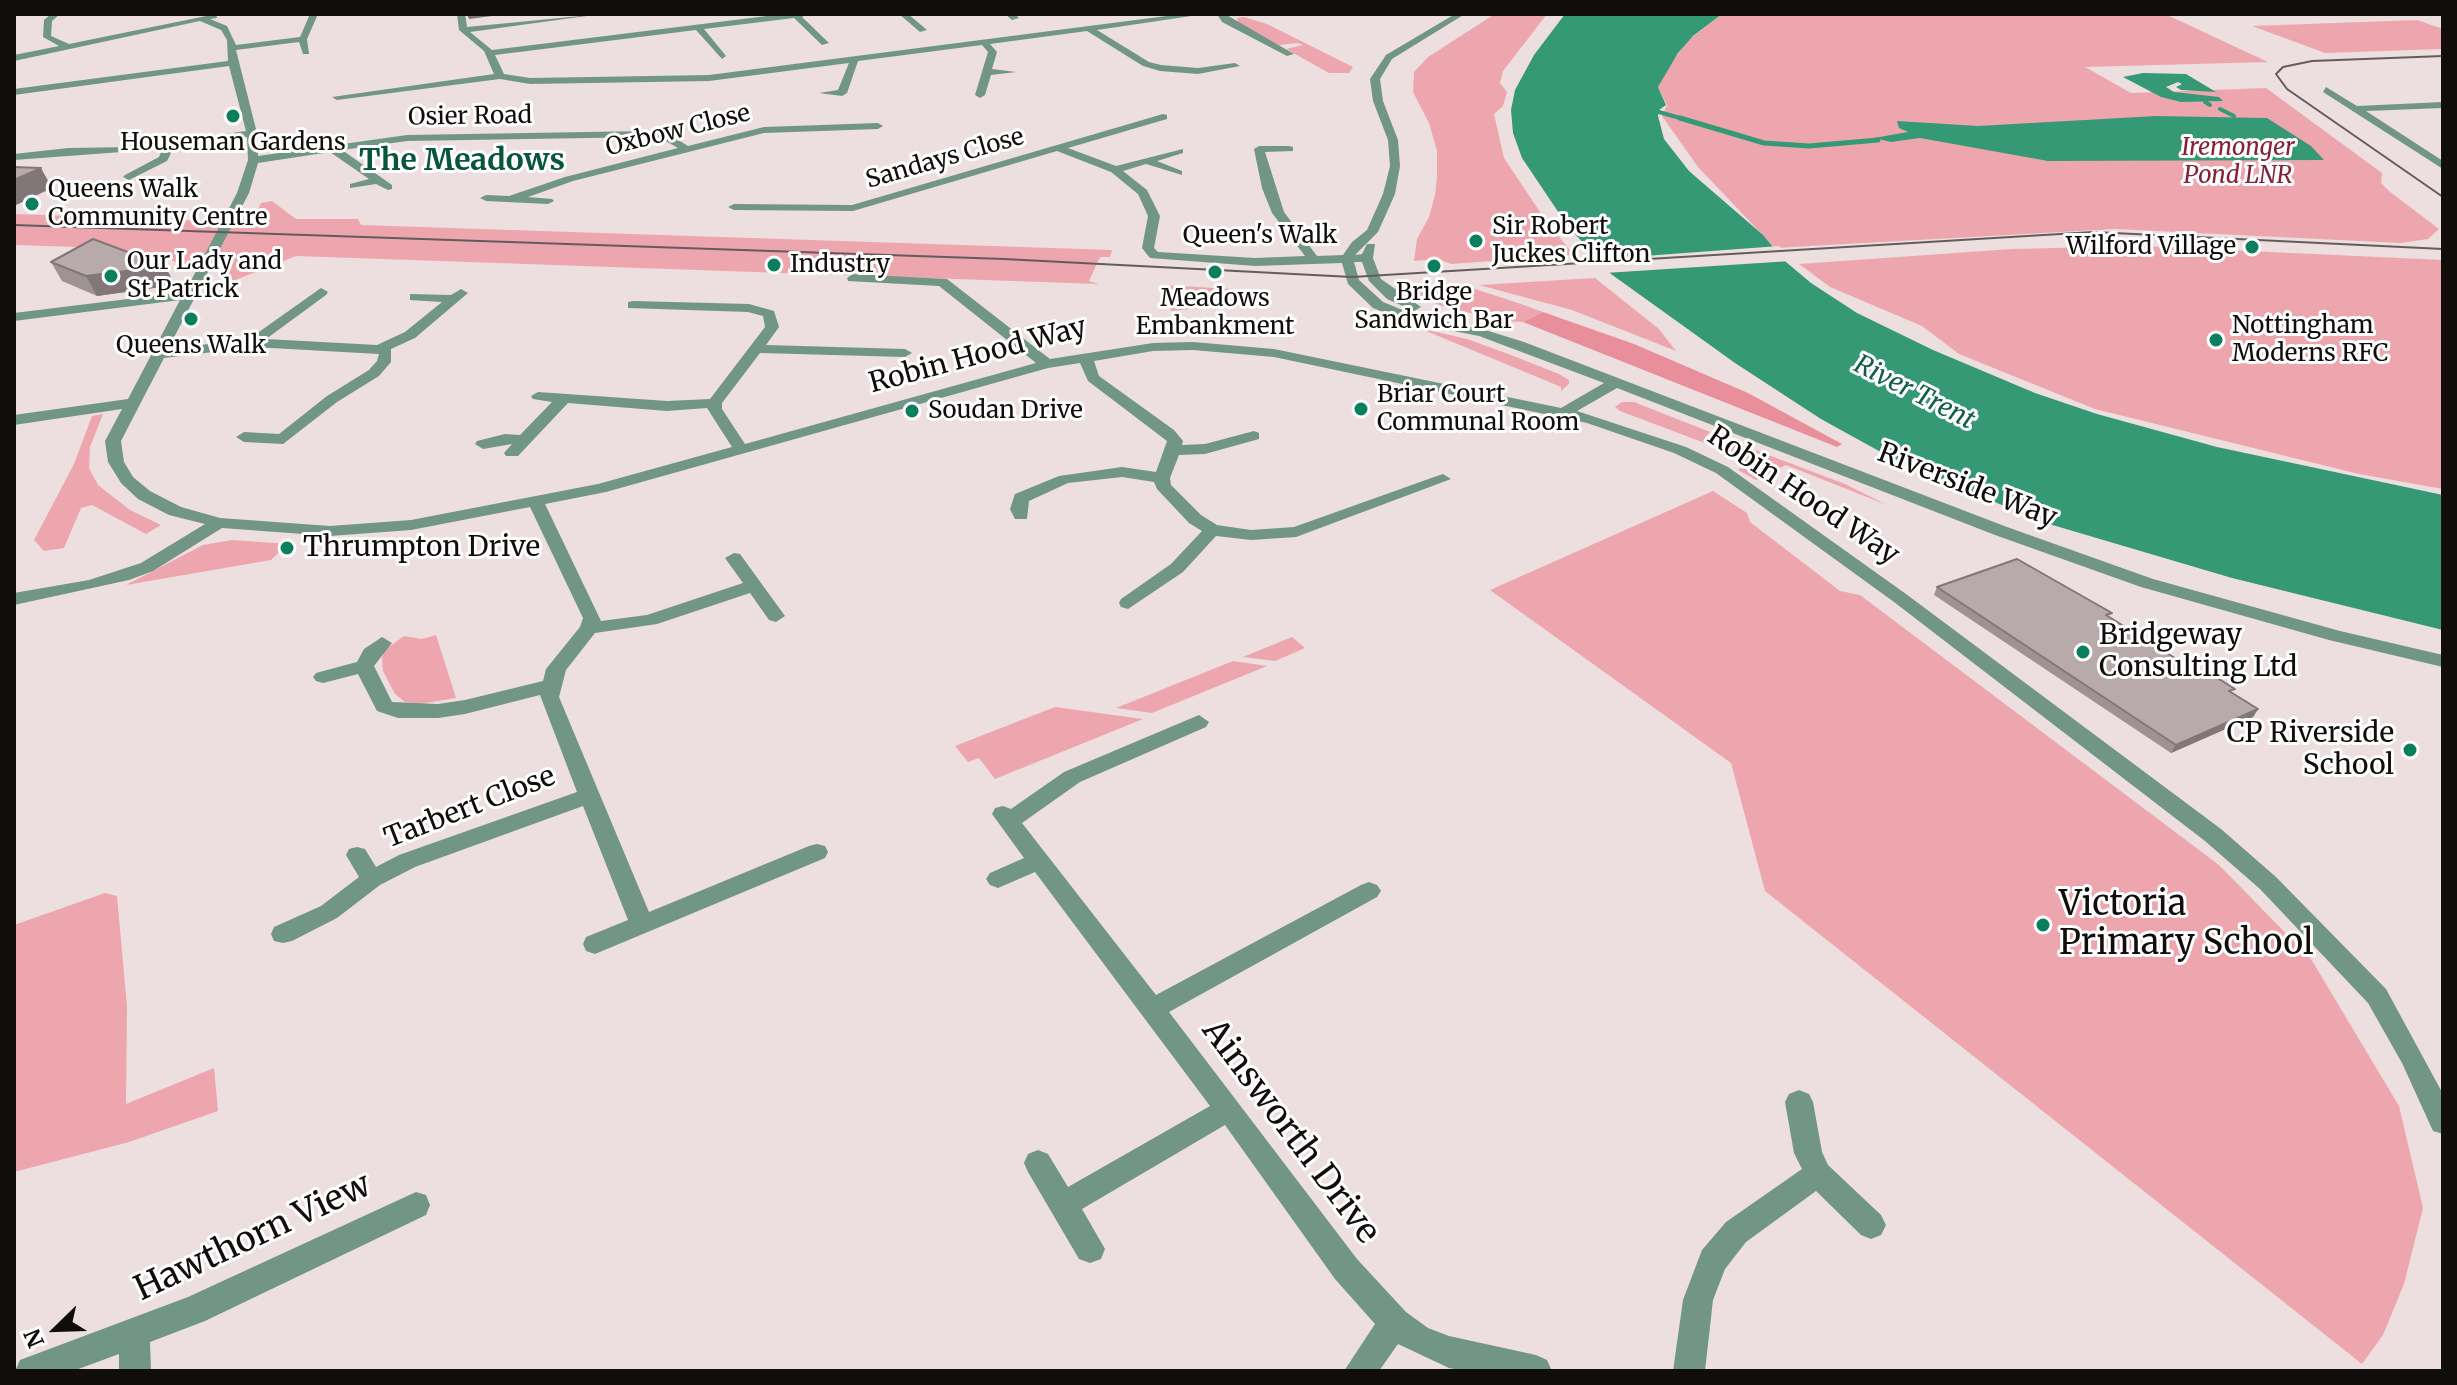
<!DOCTYPE html>
<style>
body{margin:0}
#map{position:relative;width:2457px;height:1385px;overflow:hidden;background:#eddedf;font-family:Merriweather,serif}
canvas{display:block}
.frame{position:absolute;inset:0;border:16px solid #120d0d;pointer-events:none}
.north{position:absolute;left:16px;top:1289px;width:80px;height:80px;-webkit-text-stroke:6px #fff;paint-order:stroke;rotate:247deg;font-size:22px;font-weight:700;line-height:32px;text-align:center;color:#120d0d}
.north::after{content:'';display:block;margin:auto;width:28px;height:36px;background:#120d0d;clip-path:polygon(50% 0,100% 100%,50% 72%,0 100%)}
</style>
<div id="map">
<canvas width="2457" height="1385"></canvas>
<div class="frame"></div>
<div class="north">N</div>
</div>
<script>
const g = document.querySelector('canvas').getContext('2d');
g.lineJoin = 'round';
function paint(path, color) { g.fillStyle = color; g.fill(path, 'evenodd'); }
const toPath = rows => new Path2D(rows.map(r => 'M' + r).join(''));
function trace(path, color, width, dash) { g.strokeStyle = color; g.lineWidth = width; g.lineCap = dash ? 'butt' : 'round'; g.setLineDash(dash || []); g.stroke(path); }
function drawText(font, color, halo, rows, align = 'center') {
  g.font = font + ' Merriweather,serif'; g.lineWidth = 6; g.setLineDash([]); g.textBaseline = 'middle'; g.strokeStyle = halo; g.fillStyle = color; for (const [text, x, y, turn = 0] of rows) {
    g.save(); g.translate(x, y); g.rotate((+turn || 0) * Math.PI / 180); g.textAlign = isNaN(turn) ? turn : align; if (halo) g.strokeText(text, 0, 0); g.fillText(text, 0, 0); g.restore();
  }
}
paint(toPath([
 [1495,14,1547,14,1503,71,1500,83,1507,92,1503,106,1494,114,1504,158,1546,221,1574,255,1451,264,1438,259,1414,261,1417,239,1429,217,1435,195,1437,177,1437,151,1429,123,1413,92,1414,72,1428,57],
 [1722,14,2165,14,2268,62,2085,67,2131,93,2266,88,2382,173,2381,183,2389,191,2439,229,2428,239,2400,243,2115,229,1775,248,1698,167,1662,116,1667,105,1658,87,1669,67,1686,42],
 [1244,17,1267,24,1353,67,1349,73,1329,73,1286,49,1303,45,1298,43,1279,45,1239,25,1237,18],
 [2417,20,2443,29,2443,49,2325,53,2252,26],
 [272,201,296,219,358,219,361,225,1112,250,1110,257,1100,257,1089,281,1099,284,296,256,218,287,231,261,187,264,110,248,14,245,14,214,209,221,254,218,261,203],
 [2141,246,2443,260,2443,489,2359,474,2095,409,1959,354,1922,326,1830,287,1799,264,2012,249],
 [1595,278,1659,329,1676,351,1572,310,1479,285],
 [1160,285,1233,289,1232,304,1172,311,1162,298],
 [1463,285,1521,304,1543,312,1523,322,1508,321,1447,308,1425,299,1408,287],
 [1419,328,1467,339,1511,355,1559,374,1569,380,1569,384,1561,391,1561,387,1554,384],
 [1622,402,1634,402,1710,432,1705,437,1710,445,1620,411,1615,407],
 [103,414,90,447,89,468,98,485,130,510,161,525,146,534,92,505,81,508,64,548,44,551,34,540,74,464,92,416],
 [1726,439,1845,484,1887,505,1786,465,1756,480,1738,470,1744,465,1722,442],
 [1713,491,1747,513,1750,522,1840,591,1860,595,2219,865,2311,959,2399,1106,2423,1208,2404,1284,2383,1335,2362,1364,1765,891,1731,763,1490,590],
 [232,540,288,544,271,560,126,585,203,545],
 [436,635,456,698,420,704,405,702,395,694,383,671,382,658,385,650,404,636,422,639],
 [1292,637,1305,648,1275,661,1243,657],
 [1233,661,1267,666,1152,713,1116,708],
 [1055,707,1143,719,995,779,979,758,968,762,955,746],
 [105,893,117,896,127,1006,126,1104,214,1068,218,1111,129,1142,14,1172,14,925]
]), '#eea6ae');
paint(toPath([
 [1543,312,1634,344,1748,393,1842,444,1837,447,1523,322]
]), '#e88f9b');
paint(toPath([
 [1565,14,1722,14,1693,36,1678,53,1658,87,1666,105,1659,110,1658,116,1664,139,1689,171,1763,235,1786,262,1811,283,1857,313,1933,350,2035,393,2097,414,2217,447,2443,495,2443,630,2232,578,2039,521,1888,456,1821,419,1735,363,1611,274,1567,225,1522,158,1513,133,1511,110,1515,90,1534,55],
 [2143,73,2186,74,2216,92,2181,90,2176,87,2182,84,2178,82,2166,87,2174,92,2219,97,2223,101,2181,102,2161,97,2123,77],
 [2156,116,2267,118,2311,146,2324,160,2048,161,1920,138,1891,142,1874,138,1908,132,1899,128,1897,121,1978,126]
]), '#359976');
paint(toPath([
 [1779,246,1791,261,1605,273,1591,260]
]), '#eddedf');
trace(toPath([
 [2205,102,2210,105],
 [2220,109,2234,116],
 [1659,112,1687,120]
]), '#359976', 4);
trace(toPath([
 [1680,118,1764,143,1809,146,1878,140]
]), '#359976', 5);
paint(toPath([
 [51,14,60,14,52,21,51,36,69,44,216,14,217,18,210,19,227,26,236,45,300,37,310,14,318,14,307,39,309,54,303,54,299,42,236,50,257,133,258,156,407,135,648,131,669,134,688,146,764,127,878,123,883,126,878,129,764,133,573,181,528,197,552,199,554,201,548,204,486,201,480,198,486,195,509,196,565,177,678,148,662,139,648,137,407,141,342,150,392,185,392,189,388,190,376,184,350,188,350,184,369,179,330,152,258,163,249,193,168,349,249,339,321,288,328,292,326,295,266,339,377,345,405,332,442,302,410,300,410,294,451,295,461,289,468,293,415,338,391,349,391,362,379,376,337,402,283,444,244,442,236,437,244,432,279,434,327,396,369,370,377,361,379,354,253,347,164,358,121,441,124,462,133,477,150,491,181,507,220,518,330,526,411,520,598,484,732,447,707,408,667,411,568,403,518,456,506,456,504,453,512,444,483,449,475,444,477,441,505,434,520,435,552,402,533,399,531,396,538,392,667,401,710,399,765,327,763,316,748,312,628,308,628,302,633,301,749,304,774,311,779,327,766,345,905,349,912,353,905,357,760,353,722,403,722,409,745,444,1036,363,939,286,848,281,847,278,853,274,947,279,1050,359,1153,343,1193,342,1274,349,1561,408,1604,383,1479,336,1408,322,1373,308,1348,284,1342,263,1255,266,1150,258,1142,248,1148,216,1138,194,1111,172,1057,151,853,211,734,210,728,207,734,204,852,205,1163,114,1167,115,1167,119,1068,148,1116,166,1183,149,1183,153,1157,161,1182,171,1182,175,1146,164,1123,171,1147,190,1160,216,1154,248,1158,252,1255,258,1305,256,1272,213,1262,188,1254,149,1259,146,1289,146,1293,147,1293,151,1265,152,1284,212,1317,256,1343,255,1352,242,1367,230,1383,194,1390,166,1388,140,1373,101,1370,79,1386,55,1455,14,1465,14,1392,59,1380,79,1383,101,1398,140,1400,166,1395,194,1378,232,1355,255,1362,254,1367,244,1375,244,1373,258,1381,279,1421,307,1414,311,1387,299,1369,281,1362,262,1354,262,1359,280,1383,302,1417,316,1482,329,1524,342,2007,527,2153,579,2340,631,2443,655,2443,667,2329,640,2141,587,1995,535,1617,388,1577,411,1686,447,1728,467,1906,594,2221,829,2276,877,2386,989,2443,1094,2443,1134,2433,1131,2402,1063,2368,1003,2260,889,2205,841,1894,602,1716,473,1674,453,1587,423,1274,357,1193,350,1153,351,1094,361,1099,376,1174,430,1183,441,1182,445,1205,444,1254,431,1259,433,1259,439,1205,454,1179,455,1170,478,1171,485,1201,515,1217,525,1251,530,1294,527,1437,476,1443,474,1451,479,1296,537,1251,540,1216,536,1183,572,1128,609,1121,607,1119,603,1121,599,1171,564,1202,531,1189,523,1157,489,1154,482,1122,477,1068,483,1029,501,1027,519,1015,519,1010,509,1015,494,1059,476,1122,467,1156,472,1167,441,1088,381,1080,363,1048,368,606,492,545,504,601,621,647,615,743,583,725,558,734,553,740,554,785,616,776,622,769,620,750,593,657,624,595,633,566,670,559,697,649,912,809,846,817,844,825,846,828,852,825,858,595,954,586,951,583,944,586,937,628,920,583,806,415,867,380,885,337,918,292,941,283,943,274,941,271,934,274,927,321,906,359,877,346,855,349,849,357,847,365,849,376,867,399,855,577,792,540,695,465,714,438,718,398,718,377,711,358,674,323,683,316,681,313,677,316,673,357,662,364,649,382,637,392,643,374,666,392,702,438,704,465,700,543,681,546,669,580,627,583,618,530,507,411,530,330,536,222,528,153,571,129,580,14,605,14,593,89,580,141,563,205,524,169,515,138,499,121,483,108,462,105,441,122,409,14,425,14,415,128,399,180,300,14,321,14,313,185,292,237,193,248,160,247,137,174,147,167,161,129,180,123,177,125,175,159,157,162,149,14,160,14,154,68,148,133,147,246,131,229,66,14,95,14,89,228,61,227,40,221,30,200,21,14,61,14,55,59,46,43,37,44,20,51,14],
 [457,14,465,14,467,27,601,14,470,32,492,50,783,14,807,14,802,17,829,43,822,45,794,18,704,29,726,56,722,59,696,30,495,55,504,74,530,78,709,75,1182,14,1205,14,1097,30,1149,62,1161,65,1198,68,1235,63,1240,66,1198,74,1160,71,1143,66,1087,31,990,44,997,52,992,69,1016,72,991,75,985,95,980,98,975,95,988,52,982,45,858,61,847,93,842,96,819,93,838,90,849,63,709,81,530,84,500,79,337,100,332,97,494,74,484,51,459,30,457,14],
 [899,14,908,14,927,30,920,32,899,14],
 [1005,14,1015,14,1019,18,1012,20,1005,14],
 [1217,14,1225,14,1294,54,1287,56,1222,22,1217,14],
 [2326,87,2357,106,2443,102,2443,108,2366,111,2443,161,2443,169,2323,92,2326,87],
 [1199,715,1209,722,1206,727,1080,782,1022,823,1156,995,1361,885,1369,882,1377,885,1381,891,1377,897,1169,1012,1357,1259,1406,1312,1428,1328,1449,1336,1536,1355,1547,1360,1552,1371,1464,1371,1449,1368,1398,1344,1379,1371,1344,1371,1375,1324,1335,1279,1225,1125,1082,1209,1105,1249,1101,1259,1090,1263,1079,1259,1028,1172,1024,1163,1028,1154,1038,1150,1048,1154,1068,1187,1210,1106,1035,872,998,888,990,885,986,879,990,873,1024,858,992,814,995,808,1003,806,1011,809,1064,772,1199,715],
 [1799,1090,1809,1094,1813,1102,1822,1152,1828,1165,1881,1215,1886,1225,1881,1235,1871,1239,1861,1235,1816,1191,1746,1242,1725,1269,1713,1300,1705,1371,1673,1371,1683,1300,1702,1250,1726,1222,1802,1169,1794,1153,1785,1102,1789,1094,1799,1090],
 [416,1192,426,1195,430,1205,426,1215,205,1321,150,1342,151,1371,119,1371,119,1354,73,1371,15,1371,20,1360,188,1297,416,1192]
]), '#719686');
trace(toPath([
 [2443,56,2312,61,2283,67,2276,74,2287,89,2443,197],
 [14,225,1004,259,1352,277,2093,232,2443,249]
]), '#645c5c', 2);
paint(toPath([
 [51,262,165,266,175,285,97,296,62,281],
 [1937,587,2109,617,2258,709,2253,717,2171,753,1934,595]
]), '#9e9293');
paint(toPath([
 [467,14,508,14,469,19],
 [41,168,52,188,14,206,14,180],
 [165,266,175,285,97,296,86,276],
 [2258,709,2253,717,2171,753,2176,745]
]), '#817778');
const building = toPath([
 [14,167,41,168,14,180,14,167],
 [93,239,165,266,86,276,51,262,93,239],
 [2017,559,2112,613,2106,615,2202,675,2208,672,2235,689,2229,691,2258,709,2176,745,1937,587,2017,559]
]);
paint(building, '#b8aaab');
trace(building, '#817778', 2);
for (const [x, y, r, color] of [
 [233,116,8,"#0a7f5d"],
 [32,204,8,"#0a7f5d"],
 [1476,241,8,"#0a7f5d"],
 [2252,247,8,"#0a7f5d"],
 [774,265,8,"#0a7f5d"],
 [1434,266,8,"#0a7f5d"],
 [1215,272,8,"#0a7f5d"],
 [111,276,8,"#0a7f5d"],
 [191,319,8,"#0a7f5d"],
 [2216,340,8,"#0a7f5d"],
 [1361,409,8,"#0a7f5d"],
 [912,411,8,"#0a7f5d"],
 [287,548,8,"#0a7f5d"],
 [2083,652,8,"#0a7f5d"],
 [2410,750,8,"#0a7f5d"],
 [2043,925,8,"#0a7f5d"]
]) { const dot = new Path2D(); dot.arc(x, y, r, 0, 2 * Math.PI); g.fillStyle = color; g.fill(dot); trace(dot, '#fff', 3); }
drawText('24px', '#120d0d', '#fff', [
 ["Osier Road",470,117,-1],
 ["Oxbow Close",678,131,-14],
 ["Sandays Close",945,159,-16],
 ["Queen's Walk",1260,236]
]);
drawText('24px', '#120d0d', '#fff', [
 ["Houseman Gardens",233,143,"center"],
 ["Queens Walk",48,190],
 ["Community Centre",48,218],
 ["Sir Robert",1492,227],
 ["Juckes Clifton",1492,255],
 ["Wilford Village",2236,247,"right"],
 ["Our Lady and",127,262],
 ["St Patrick",127,290],
 ["Industry",790,265],
 ["Bridge",1434,293,"center"],
 ["Sandwich Bar",1434,321,"center"],
 ["Meadows",1215,299,"center"],
 ["Embankment",1215,327,"center"],
 ["Nottingham",2232,326],
 ["Moderns RFC",2232,354],
 ["Queens Walk",191,346,"center"],
 ["Briar Court",1377,395],
 ["Communal Room",1377,423],
 ["Soudan Drive",928,411]
], 'left');
drawText('italic 24px', '#861f38', '#fff', [
 ["Iremonger",2238,148],
 ["Pond LNR",2238,176]
]);
drawText('italic 26px', '#125e45', '#fff', [
 ["River Trent",1914,393,27]
]);
drawText('28px', '#120d0d', '#fff', [
 ["Robin Hood Way",978,356,-15],
 ["Riverside Way",1967,486,21],
 ["Robin Hood Way",1803,496,34],
 ["Tarbert Close",470,808,-21]
]);
drawText('28px', '#120d0d', '#fff', [
 ["Thrumpton Drive",303,548],
 ["Bridgeway",2099,636],
 ["Consulting Ltd",2099,668],
 ["CP Riverside",2394,734,"right"],
 ["School",2394,766,"right"]
], 'left');
drawText('bold 30px', '#07553d', '#fff', [
 ["The Meadows",462,162]
]);
drawText('34px', '#120d0d', '#fff', [
 ["Victoria",2059,905],
 ["Primary School",2059,944]
], 'left');
drawText('34px', '#120d0d', '#fff', [
 ["Ainsworth Drive",1290,1132,53],
 ["Hawthorn View",253,1238,-25]
]);
</script>
